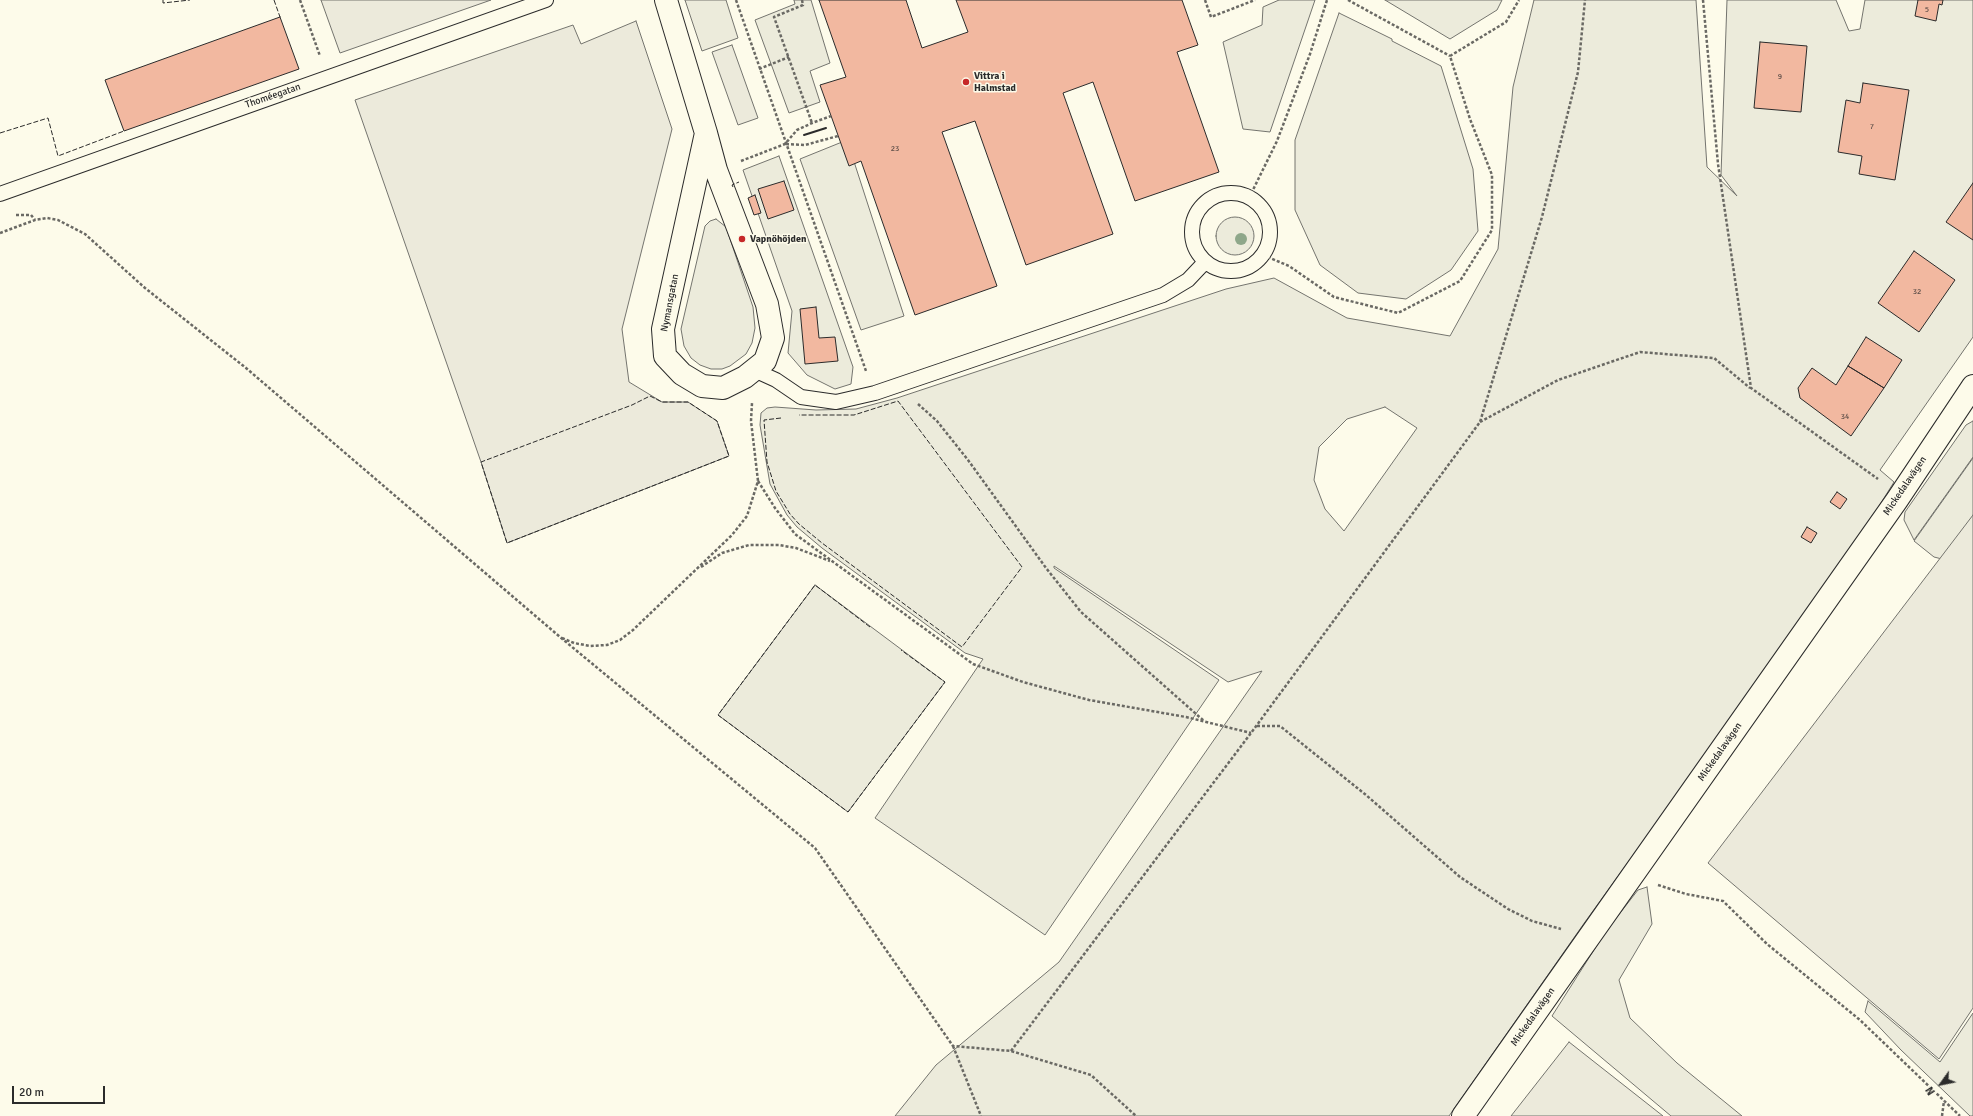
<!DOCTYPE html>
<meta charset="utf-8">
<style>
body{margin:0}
#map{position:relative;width:1973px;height:1116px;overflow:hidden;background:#fdfbea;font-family:Signika,sans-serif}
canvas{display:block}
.north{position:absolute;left:1921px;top:1064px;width:40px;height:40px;-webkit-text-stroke:3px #fdfbea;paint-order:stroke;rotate:237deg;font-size:11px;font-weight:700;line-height:16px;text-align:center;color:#2b2b2b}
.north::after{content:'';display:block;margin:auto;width:14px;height:18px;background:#2b2b2b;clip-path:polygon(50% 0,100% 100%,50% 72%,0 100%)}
.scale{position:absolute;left:12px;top:1086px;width:93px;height:18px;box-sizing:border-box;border:2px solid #2b2b2b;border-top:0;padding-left:5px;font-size:12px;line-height:14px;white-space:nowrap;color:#2b2b2b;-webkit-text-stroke:3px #fdfbea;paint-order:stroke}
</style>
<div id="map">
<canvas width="1973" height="1116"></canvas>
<div class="north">N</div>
<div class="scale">20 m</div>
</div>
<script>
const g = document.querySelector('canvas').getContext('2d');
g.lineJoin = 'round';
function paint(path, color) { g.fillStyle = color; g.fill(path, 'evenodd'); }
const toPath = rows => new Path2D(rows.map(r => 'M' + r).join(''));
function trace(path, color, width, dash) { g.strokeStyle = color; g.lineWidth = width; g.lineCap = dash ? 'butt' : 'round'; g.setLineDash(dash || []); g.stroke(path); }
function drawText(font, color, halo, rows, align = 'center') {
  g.font = font + ' Signika,sans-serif'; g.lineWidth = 3; g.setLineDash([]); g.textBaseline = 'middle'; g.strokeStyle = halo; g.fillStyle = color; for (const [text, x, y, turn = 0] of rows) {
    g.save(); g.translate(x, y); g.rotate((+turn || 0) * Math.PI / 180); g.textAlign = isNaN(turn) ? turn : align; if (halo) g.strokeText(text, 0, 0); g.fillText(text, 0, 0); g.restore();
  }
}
const green = toPath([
 [685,0,726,0,738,38,702,51,685,0],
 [794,0,811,0,830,63,810,71,820,102,789,113,755,20,795,4,794,0],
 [1279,0,1315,0,1270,132,1243,129,1223,42,1262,25,1263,7,1279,0],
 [1385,0,1502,0,1497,10,1450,39,1385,0],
 [1534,0,1696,0,1707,167,1737,196,1721,175,1727,0,1836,0,1849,31,1860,29,1865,0,1973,0,1973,337,1880,470,1894,482,1843,564,1585,922,1449,1116,895,1116,936,1065,1059,962,1262,671,1228,682,1054,566,1054,568,1219,680,1045,935,875,818,983,659,965,653,822,548,797,527,787,515,770,484,760,425,761,413,767,408,775,407,816,410,856,409,897,398,1226,289,1274,278,1347,318,1450,336,1498,249,1513,87,1534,0],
 [1385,407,1417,428,1344,531,1325,509,1314,480,1319,447,1347,419,1385,407],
 [1339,13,1392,39,1392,41,1441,66,1473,169,1478,231,1451,270,1406,299,1358,293,1320,265,1295,210,1295,140,1339,13],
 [847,140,904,316,861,330,800,159,847,140],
 [779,156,853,367,851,384,835,389,807,375,788,353,792,311,743,170,779,156],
 '1216 236a19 19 0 1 1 38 0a19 19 0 1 1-38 0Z',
 [716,219,726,227,753,307,755,328,752,343,746,354,730,366,722,369,711,369,700,365,691,358,684,346,681,329,705,226,710,221,716,219],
 [1973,421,1973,457,1914,540,1904,520,1905,512,1966,425,1973,421],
 [1973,458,1973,538,1946,560,1934,557,1914,541,1973,458],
 [815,585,945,682,848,812,718,715,815,585],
 [1647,887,1652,924,1619,980,1630,1018,1677,1063,1742,1116,1671,1116,1552,1016,1606,931,1638,890,1647,887],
 [1868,1001,1940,1062,1973,1013,1973,1116,1970,1116,1901,1050,1865,1012,1868,1001]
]);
paint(green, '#ecebdb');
trace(green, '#74746e', 1);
const parking = toPath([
 [321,0,491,0,340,53,321,0],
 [636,21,672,129,622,329,629,382,662,402,688,402,717,421,729,456,507,543,481,462,355,100,573,25,581,44,636,21],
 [732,45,758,118,738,125,712,52,732,45],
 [1973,515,1973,1008,1939,1059,1708,863,1973,515],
 [1569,1042,1663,1116,1511,1116,1569,1042]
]);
paint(parking, '#eceadb');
trace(parking, '#74746e', 1);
const building = toPath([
 [819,0,906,0,922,48,968,32,956,0,1182,0,1198,45,1177,52,1219,172,1135,201,1093,82,1063,93,1113,234,1026,265,975,121,942,132,997,286,915,315,861,161,849,166,820,85,846,77,819,0],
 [1918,0,1943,0,1942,5,1939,4,1936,21,1915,16,1918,0],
 [280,17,299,69,124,131,105,80,280,17],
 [1760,42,1807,46,1801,112,1754,108,1760,42],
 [1863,83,1909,90,1895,180,1859,174,1862,156,1838,152,1846,100,1860,103,1863,83],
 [784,181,794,210,768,219,758,189,784,181],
 [1973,183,1973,240,1946,222,1973,183],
 [755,195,761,213,754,215,748,198,755,195],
 [1914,251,1955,280,1919,332,1878,303,1914,251],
 [816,307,819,338,835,337,838,361,805,364,800,309,816,307],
 [1866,337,1902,360,1884,388,1848,366,1866,337],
 [1848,366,1884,388,1851,436,1800,398,1798,388,1812,368,1836,385,1848,366],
 [1837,492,1847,499,1840,509,1830,502,1837,492],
 [1807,527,1817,533,1811,543,1801,537,1807,527]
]);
paint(building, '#f2b8a0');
trace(building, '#2b2b2b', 1);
const lane = toPath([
 '1192 232a39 39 0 1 1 78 0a39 39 0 1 1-78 0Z',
 [0,194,546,0],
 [754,370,776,380,801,397,836,402,875,393,1163,295,1188,280,1205,262]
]);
const street = toPath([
 [666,0,706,133,716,170,767,304,773,338,765,361,745,377,723,388,702,386,682,374,665,356,663,329,706,133],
 [1463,1116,1897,500,1973,386]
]);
trace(lane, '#2b2b2b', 16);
trace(street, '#2b2b2b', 24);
trace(toPath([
 [300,0,320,56],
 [736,0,866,371],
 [802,0,803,5,774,17,812,123],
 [1205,0,1211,17,1255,0],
 [1348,0,1450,56],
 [1703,0,1718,164,1751,388,1878,479],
 [759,69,789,57],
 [786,144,805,145,838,136],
 [741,161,785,144,797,130,812,123,831,116],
 [1249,198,1277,141,1310,54,1327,0],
 [16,215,31,215,35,220],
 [0,233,35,220,47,218,58,220,85,234,145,288,246,368,560,637,815,848,953,1046,1011,1051,1091,1075,1136,1116],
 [1263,255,1289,266,1334,297,1398,313,1460,281,1492,230,1492,175,1470,119,1450,56,1506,22,1519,0],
 [918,404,937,421,968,460,1046,568,1081,612,1204,721],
 [1480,422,1558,380,1640,352,1714,358,1750,388],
 [758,481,775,508,795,534,973,664,1023,682,1089,700,1186,717,1251,733],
 [701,567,722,553,749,545,779,545,796,548,830,561],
 [562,638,574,643,590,646,607,645,620,640,633,630,732,535,747,516,758,481,751,421,752,403],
 [1257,726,1280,726,1366,795,1460,877,1508,909,1532,921,1561,929],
 [1658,885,1686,894,1723,901,1767,944,1860,1020,1960,1116],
 [953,1046,981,1116],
 [1011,1051,1251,733,1480,422,1542,217,1578,72,1585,0],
 [1942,1116,1944,1101]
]), '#6a6964', 2.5, [3, 2]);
trace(lane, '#fdfbea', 14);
trace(street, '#fdfbea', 22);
trace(toPath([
 [163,0,163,3,190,0],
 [274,0,280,17],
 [0,133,48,118,58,156,124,131],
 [733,187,732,185,739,182],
 [650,396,662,402,688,402,717,421,729,456,507,543,481,462,632,405,650,396],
 [781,418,764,420,767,462,776,491,790,514,799,524,822,543,962,647,1022,567,898,401,854,415,799,415],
 [870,627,815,585,718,715,848,812,945,682,901,650]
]), '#2b2b2b', 1, [5, 2]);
trace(toPath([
 [804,135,826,128]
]), '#2b2b2b', 2);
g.fillStyle = '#8ea78a';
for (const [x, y] of [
 [1241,239]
]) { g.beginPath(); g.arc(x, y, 6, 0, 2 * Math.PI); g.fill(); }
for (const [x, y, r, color] of [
 [966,82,4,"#c62828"],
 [742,239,4,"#c62828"]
]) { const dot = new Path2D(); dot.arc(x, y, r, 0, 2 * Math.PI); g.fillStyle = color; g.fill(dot); trace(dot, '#fdfbea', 1.5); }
drawText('8px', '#5d4e48', null, [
 ["5",1927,10],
 ["9",1780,77],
 ["7",1872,127],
 ["23",895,149],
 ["32",1917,292],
 ["34",1845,417]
]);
drawText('bold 10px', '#2b2b2b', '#fdfbea', [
 ["Vittra i",974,76],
 ["Halmstad",974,88],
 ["Vapnöhöjden",750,239]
], 'left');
drawText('10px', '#2b2b2b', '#fdfbea', [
 ["Thoméegatan",273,96,-19],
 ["Nymansgatan",670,303,-79],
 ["Mickedalavägen",1905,486,-56],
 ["Mickedalavägen",1720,752,-55],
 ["Mickedalavägen",1533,1017,-55]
]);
</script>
